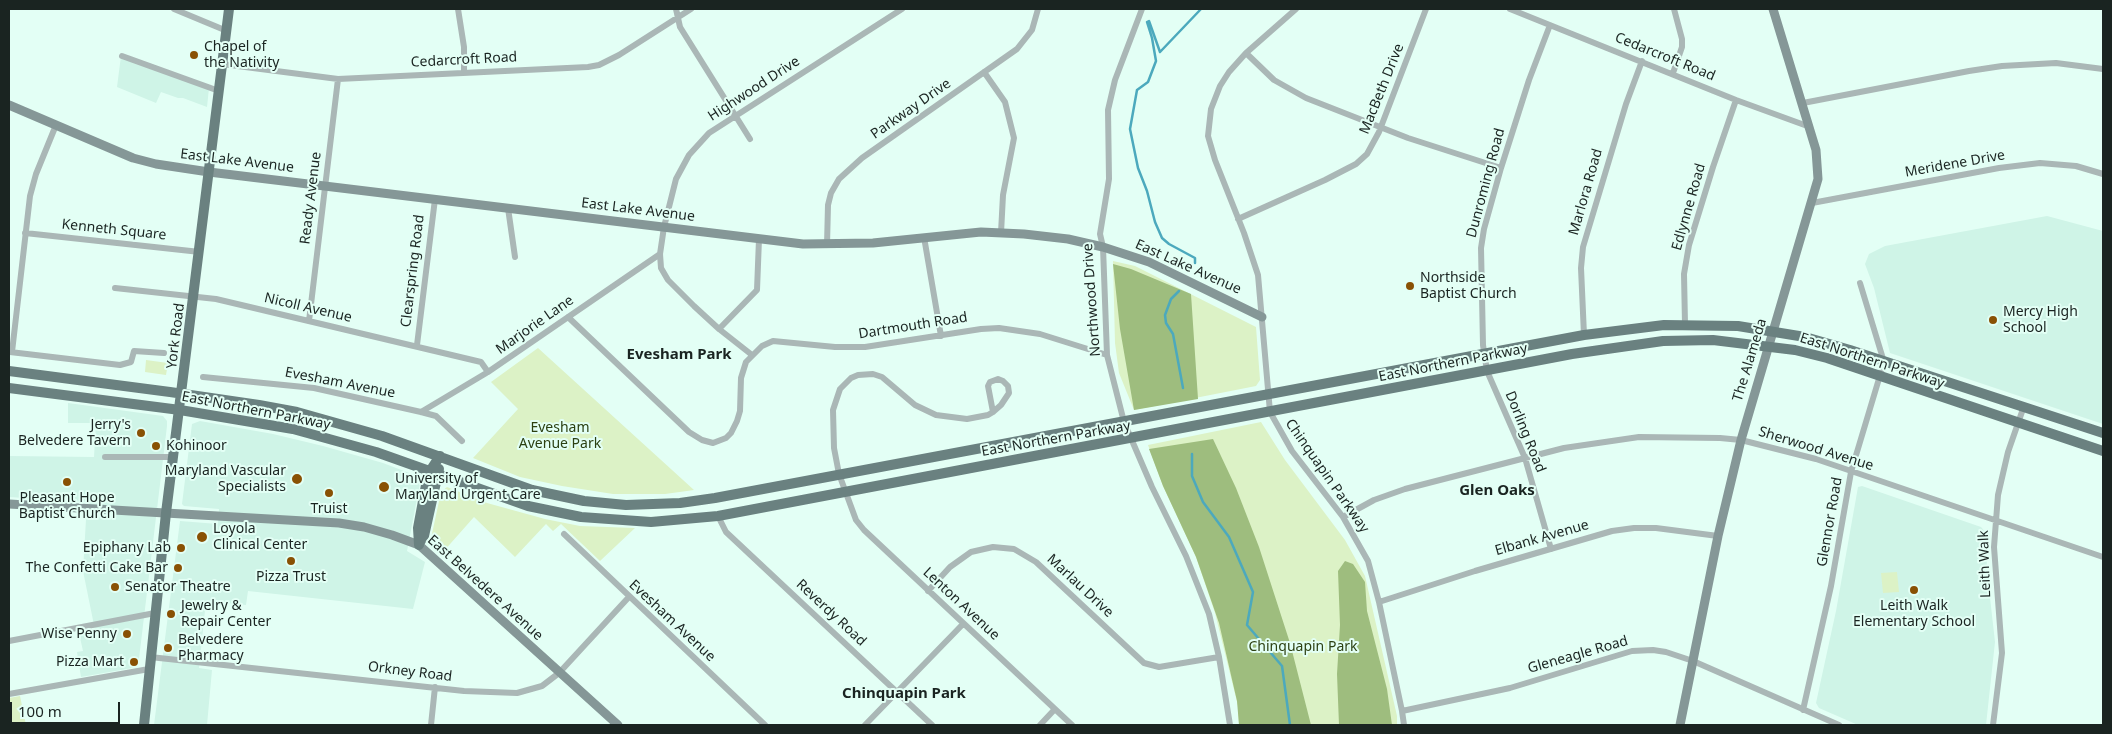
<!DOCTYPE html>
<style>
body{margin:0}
#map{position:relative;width:2112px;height:734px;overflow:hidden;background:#e3fff5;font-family:"Noto Sans",sans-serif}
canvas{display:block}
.frame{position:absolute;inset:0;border:10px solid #1a2421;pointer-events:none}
.scale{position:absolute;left:10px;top:702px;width:110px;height:22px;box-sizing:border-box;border:2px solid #1a2421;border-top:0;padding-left:6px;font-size:15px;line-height:18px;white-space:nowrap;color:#1a2421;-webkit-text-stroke:4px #e3fff5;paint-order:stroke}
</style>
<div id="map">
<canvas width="2112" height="734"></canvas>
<div class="frame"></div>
<div class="scale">100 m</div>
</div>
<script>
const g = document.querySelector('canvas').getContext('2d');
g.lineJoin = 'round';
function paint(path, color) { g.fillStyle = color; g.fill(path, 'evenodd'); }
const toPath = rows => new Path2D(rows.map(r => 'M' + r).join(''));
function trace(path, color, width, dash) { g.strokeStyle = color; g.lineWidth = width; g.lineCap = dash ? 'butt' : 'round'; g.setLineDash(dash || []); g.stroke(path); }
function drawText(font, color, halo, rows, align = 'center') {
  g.font = font + ' "Noto Sans",sans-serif'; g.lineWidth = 4; g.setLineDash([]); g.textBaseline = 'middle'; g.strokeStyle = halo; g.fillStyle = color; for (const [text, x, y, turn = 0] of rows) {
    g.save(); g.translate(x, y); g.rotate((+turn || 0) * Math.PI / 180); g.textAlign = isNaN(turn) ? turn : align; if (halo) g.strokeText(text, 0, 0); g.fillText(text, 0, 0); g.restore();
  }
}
paint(toPath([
 [121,56,209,88,207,107,183,98,178,98,161,92,156,103,117,87],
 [2047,216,2103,231,2103,424,1890,353,1874,288,1865,264,1869,254,1885,246],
 [68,403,163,416,167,421,167,426,138,667,81,677,77,652,83,651,79,633,95,630,83,571,87,502,9,497,9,456,94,457,96,423,68,423],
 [200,421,273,434,323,446,383,463,417,476,420,483,407,551,425,562,413,609,248,591,246,605,206,601,199,668,212,670,207,725,154,725,180,521,218,524,219,509,184,506,182,504,192,424],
 [1862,486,1981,527,1986,533,1987,571,1995,642,1986,725,1858,725,1819,708,1816,703,1836,611,1858,487]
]), '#cff4e7');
paint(toPath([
 [1113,261,1135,266,1256,327,1260,380,1256,386,1134,410,1119,373,1115,343],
 [538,348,694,490,665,494,613,494,562,486,520,477,473,458,518,409,491,382],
 [146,360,168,363,166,375,145,372],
 [1261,422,1285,460,1345,540,1365,576,1397,716,1397,725,1239,725,1238,706,1215,613,1196,557,1163,486,1148,445],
 [447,487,487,503,545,519,580,526,635,528,600,561,561,524,553,531,546,524,515,557,474,517,443,552,430,543,441,492],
 [1897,572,1899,592,1883,593,1881,573],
 [20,696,26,725,9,725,9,698]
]), '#dcf2c6');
paint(toPath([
 [1113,264,1131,269,1191,294,1198,399,1134,410,1120,329],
 [1213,439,1236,488,1259,547,1290,643,1311,725,1239,725,1237,701,1219,623,1196,557,1163,486,1149,449],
 [1345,561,1353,564,1365,582,1367,611,1387,689,1392,725,1339,725,1337,674,1340,625,1338,571]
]), '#9ebd7e');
trace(toPath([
 [1195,263,1195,258,1169,244,1162,238,1155,222,1147,191,1138,168,1130,129,1137,90,1148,82,1156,61,1152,38,1147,22,1149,21,1160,52,1201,9],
 [1179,291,1171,299,1165,315,1166,323,1173,334,1183,388],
 [1192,454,1192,476,1203,502,1229,537,1253,592,1247,625,1282,666,1290,725]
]), '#4ca9bd', 2.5);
trace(toPath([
 [174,9,227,31],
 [458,9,464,47,464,73],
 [676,9,680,27,750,139],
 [1142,9,1115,80,1108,110,1109,179,1100,234,1103,247,1107,355,1124,422,1152,487,1186,556,1209,614,1219,657,1230,725],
 [1296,9,1246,53,1229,72,1220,86,1211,109,1208,136,1215,160,1244,233,1258,275,1270,412,1292,451,1343,517,1368,561,1379,602,1402,711,1404,725],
 [1510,9,1736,100,1810,127],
 [1550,25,1529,80,1501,168,1484,229,1481,248,1483,345,1487,371,1525,458,1551,549],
 [1246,53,1274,80,1306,98,1408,138,1501,168],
 [122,56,219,91],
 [222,64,338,79,588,67,599,65,619,55,691,9],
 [984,72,1005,102,1014,138,1003,195,1001,233],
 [1673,73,1682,47,1682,39,1674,9],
 [1803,103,1969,71,2002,66,2056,63,2103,69],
 [1812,203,1999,168,2040,163,2076,166,2103,174],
 [508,208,515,257],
 [1238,219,1325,180,1356,164,1367,154,1379,132,1426,9],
 [25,233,200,252],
 [924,237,941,336],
 [827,245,828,205,831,193,839,179,862,158,1017,49,1032,30,1038,9],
 [115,288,216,299,254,308,481,362,488,372],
 [568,317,689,432,702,440,713,443,726,438,731,433,737,421,740,411,741,378,746,362,762,346,773,341,835,347,865,347,981,329,999,328,1040,334,1107,355],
 [309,321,338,79],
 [1685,324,1684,274,1689,245,1713,167,1736,100],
 [719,329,757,290,759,239],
 [1584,335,1581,268,1583,247,1626,104,1642,61],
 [417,345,435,199],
 [10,352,120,365,131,362,134,351,164,353],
 [12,352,30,196,36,174,56,125],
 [752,355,719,329,694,306,668,280,661,268,660,254,664,227,676,179,689,155,709,133,902,9],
 [203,377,314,388,421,412,436,416,462,441],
 [421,412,488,372,660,254],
 [993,412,988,386,990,382,998,379,1003,381,1008,386,1009,393,1001,405,993,412,988,415,967,419,936,415,915,405,882,377,873,374,858,375,851,378,840,389,833,410,834,448,839,474,856,520,864,530,1072,725],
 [105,457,174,457],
 [718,516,726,532,932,725],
 [1343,517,1374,500,1405,489,1564,448,1639,437,1720,438,1741,440,1816,459,2103,557],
 [564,534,765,725],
 [928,591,950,567,971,552,993,547,1014,549,1036,562,1144,663,1159,667,1219,657],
 [1379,602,1475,571,1612,531,1634,528,1656,528,1718,536],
 [9,641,155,613],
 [150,657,464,691,517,693,542,686,559,673,628,598],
 [9,694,149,669],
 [1803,710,1831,586,1851,472,1884,362,1860,283],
 [1402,711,1510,688,1632,651,1653,650,1666,652,1693,661,1839,725],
 [431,725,435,687],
 [865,725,963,624],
 [1040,725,1055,709],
 [1993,725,2002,653,1994,547,1998,495,2008,452,2024,406]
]), '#aab7b6', 6);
trace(toPath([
 [9,105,133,158,156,164,209,172,803,244,873,243,981,232,1024,234,1068,239,1103,247,1149,262,1262,317],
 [9,504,339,523,364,527,392,535,419,545,618,725],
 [1680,725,1718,536,1741,440,1818,179,1816,150,1773,9]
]), '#859797', 9);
trace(toPath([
 [9,371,170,392,259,405,297,412,382,436,532,490,584,501,626,505,680,503,715,498,1584,335,1664,325,1738,326,1805,337,1850,350,2103,433],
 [9,388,180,410,293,429,376,452,528,506,581,517,651,522,718,516,1572,354,1663,341,1713,340,1795,350,1827,358,2103,451],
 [420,542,424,536,439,469],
 [419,545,418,528,426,485,430,471,440,456],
 [144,725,166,513,229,9]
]), '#6a8180', 10);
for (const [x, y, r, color] of [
 [194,55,5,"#895104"],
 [1410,286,5,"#895104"],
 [1993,320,5,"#895104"],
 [141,433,5,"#895104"],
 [156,446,5,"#895104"],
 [297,479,6,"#895104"],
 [67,482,5,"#895104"],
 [384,487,6,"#895104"],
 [329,493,5,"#895104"],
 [202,537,6,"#895104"],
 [181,548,5,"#895104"],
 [291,561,5,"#895104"],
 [178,568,5,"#895104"],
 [115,587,5,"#895104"],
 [1914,590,5,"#895104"],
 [171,614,5,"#895104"],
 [127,634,5,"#895104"],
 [168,648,5,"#895104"],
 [134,662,5,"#895104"]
]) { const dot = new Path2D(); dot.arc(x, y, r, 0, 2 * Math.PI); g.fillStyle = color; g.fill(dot); trace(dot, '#e3fff5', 2); }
drawText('14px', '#1a2421', '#e3fff5', [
 ["Chapel of",204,47],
 ["the Nativity",204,63],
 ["Northside",1420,278],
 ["Baptist Church",1420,294],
 ["Mercy High",2003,312],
 ["School",2003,328],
 ["Jerry's",131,425,"right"],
 ["Belvedere Tavern",131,441,"right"],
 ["Kohinoor",166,446],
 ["Maryland Vascular",286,471,"right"],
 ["Specialists",286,487,"right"],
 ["University of",395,479],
 ["Maryland Urgent Care",395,495],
 ["Pleasant Hope",67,498,"center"],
 ["Baptist Church",67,514,"center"],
 ["Truist",329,509,"center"],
 ["Loyola",213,529],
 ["Clinical Center",213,545],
 ["Epiphany Lab",171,548,"right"],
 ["The Confetti Cake Bar",168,568,"right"],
 ["Pizza Trust",291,577,"center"],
 ["Senator Theatre",125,587],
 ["Jewelry &",181,606],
 ["Repair Center",181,622],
 ["Leith Walk",1914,606,"center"],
 ["Elementary School",1914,622,"center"],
 ["Wise Penny",117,634,"right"],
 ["Belvedere",178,640],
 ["Pharmacy",178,656],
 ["Pizza Mart",124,662,"right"]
], 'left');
drawText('14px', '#1a2421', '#e3fff5', [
 ["Cedarcroft Road",1665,57,22],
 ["Cedarcroft Road",464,60,-3],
 ["Highwood Drive",754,89,-33],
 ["MacBeth Drive",1382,89,-68],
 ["Parkway Drive",911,109,-35],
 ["East Lake Avenue",237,161,7],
 ["Meridene Drive",1955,164,-10],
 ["Dunroming Road",1486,183,-75],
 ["Marlora Road",1586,192,-74],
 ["Ready Avenue",311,198,-83],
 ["Edlynne Road",1689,207,-74],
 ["East Lake Avenue",638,210,7],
 ["Kenneth Square",114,230,6],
 ["East Lake Avenue",1188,267,24],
 ["Clearspring Road",413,271,-83],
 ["Northwood Drive",1092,300,-94],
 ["Nicoll Avenue",308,308,13],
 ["Marjorie Lane",535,325,-35],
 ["Dartmouth Road",913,326,-9],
 ["York Road",176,336,-83],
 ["The Alameda",1750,360,-73],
 ["East Northern Parkway",1872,361,18],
 ["East Northern Parkway",1453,363,-11],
 ["Evesham Avenue",340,383,11],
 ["East Northern Parkway",256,411,11],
 ["Dorling Road",1525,432,68],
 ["East Northern Parkway",1056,439,-10],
 ["Sherwood Avenue",1816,449,17],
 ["Chinquapin Parkway",1327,476,55],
 ["Glennor Road",1830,522,-80],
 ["Elbank Avenue",1542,538,-16],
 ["Leith Walk",1985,564,-92],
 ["Marlau Drive",1080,586,43],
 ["East Belvedere Avenue",485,588,42],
 ["Lenton Avenue",961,604,43],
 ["Reverdy Road",831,613,43],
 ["Evesham Avenue",672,621,43],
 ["Gleneagle Road",1578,655,-16],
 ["Orkney Road",410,672,7]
]);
drawText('14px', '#2c4012', '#e3fff5', [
 ["Evesham",560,428],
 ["Avenue Park",560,444],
 ["Chinquapin Park",1303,647]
]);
drawText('bold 15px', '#1a2421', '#e3fff5', [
 ["Evesham Park",679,355],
 ["Glen Oaks",1497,491],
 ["Chinquapin Park",904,694]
]);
</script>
